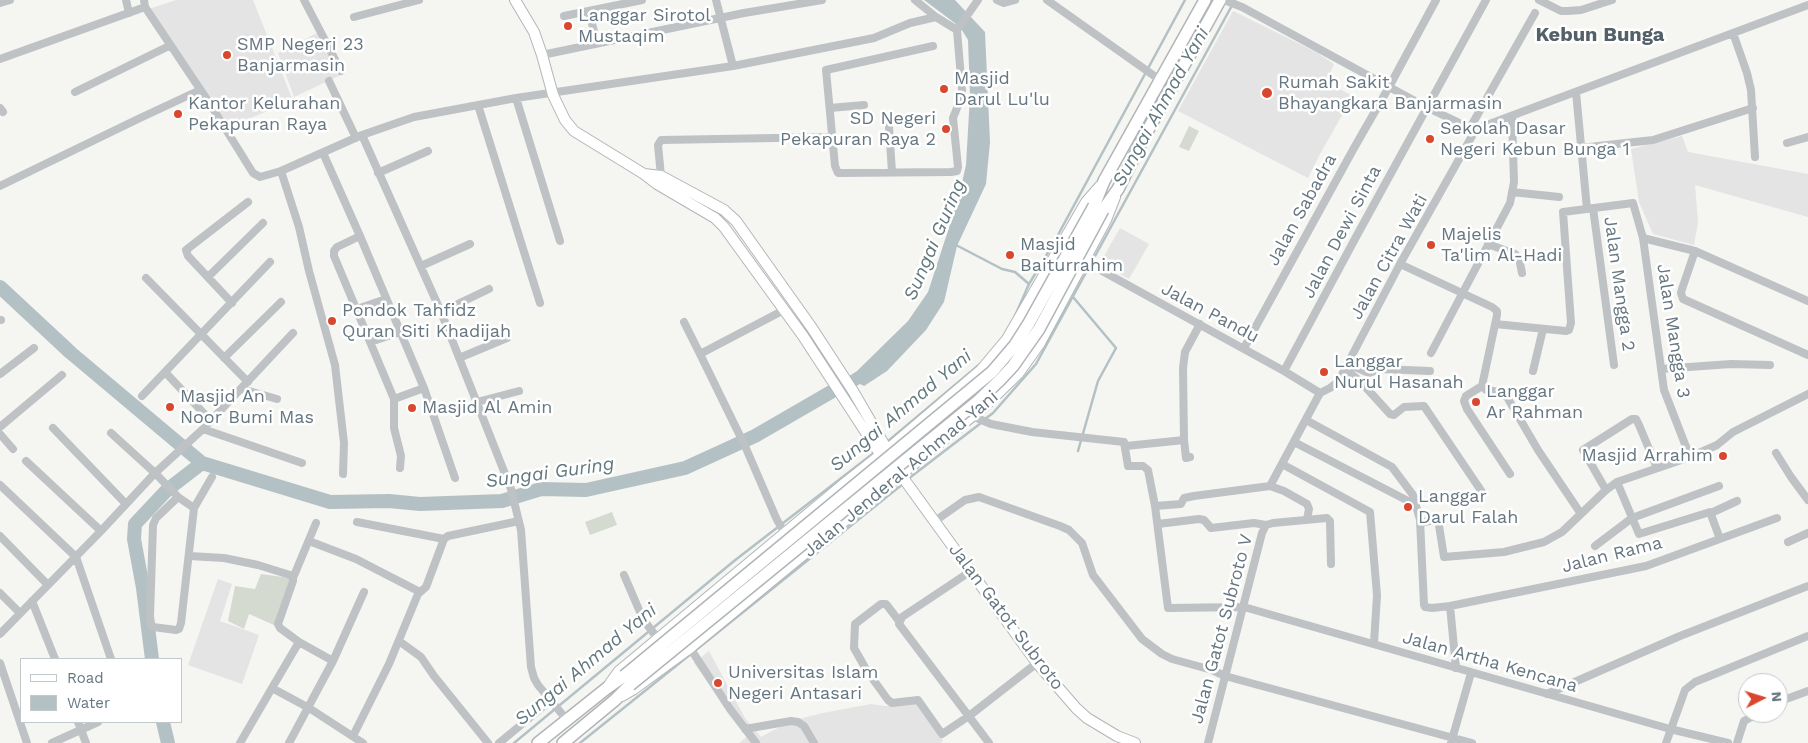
<!DOCTYPE html>
<style>
body{margin:0}
#map{position:relative;width:1808px;height:743px;overflow:hidden;background:#f5f5f2;font-family:"Work Sans",sans-serif}
canvas{display:block}
.legend{position:absolute;left:20px;top:658px;width:162px;height:65px;box-sizing:border-box;background:#fff;border:1px solid #c2c9cd;margin:0;padding:6px 9px;list-style:none;font-size:15px;color:#667781}
.legend li{display:flex;align-items:center;gap:10px;height:25px}
.legend b{width:25px;border:1px solid #c2c9cd}
.north{position:absolute;left:1738px;top:673px;width:50px;height:50px;box-sizing:border-box;background:#fff;border:1px solid #c2c9cd;border-radius:50%;rotate:85deg;font-size:14px;font-weight:700;line-height:20px;text-align:center;color:#667781}
.north::after{content:'';display:block;margin:auto;width:18px;height:22px;background:#d9472e;clip-path:polygon(50% 0,100% 100%,50% 72%,0 100%)}
</style>
<div id="map">
<canvas width="1808" height="743"></canvas>
<ul class="legend">
<li><b style="height:6px;background:#fff"></b>Road</li>
<li><b style="height:14px;background:#b4c1c4"></b>Water</li>
</ul>
<div class="north">N</div>
</div>
<script>
const g = document.querySelector('canvas').getContext('2d');
g.lineJoin = 'round';
function paint(path, color) { g.fillStyle = color; g.fill(path, 'evenodd'); }
const toPath = rows => new Path2D(rows.map(r => 'M' + r).join(''));
function trace(path, color, width, dash) { g.strokeStyle = color; g.lineWidth = width; g.lineCap = dash ? 'butt' : 'round'; g.setLineDash(dash || []); g.stroke(path); }
function drawText(font, color, halo, rows, align = 'center') {
  g.font = font + ' "Work Sans",sans-serif'; g.lineWidth = 5; g.setLineDash([]); g.textBaseline = 'middle'; g.strokeStyle = halo; g.fillStyle = color; for (const [text, x, y, turn = 0] of rows) {
    g.save(); g.translate(x, y); g.rotate((+turn || 0) * Math.PI / 180); g.textAlign = isNaN(turn) ? turn : align; if (halo) g.strokeText(text, 0, 0); g.fillText(text, 0, 0); g.restore();
  }
}
paint(toPath([
 [176,0,253,0,293,101,228,127,149,9],
 [1233,11,1316,52,1334,64,1326,82,1353,96,1320,154,1308,178,1178,111],
 [319,32,341,75,294,97,278,53],
 [1682,136,1688,152,1808,174,1808,217,1695,185,1698,222,1694,245,1653,234,1639,202,1631,149],
 [1120,228,1149,244,1129,279,1100,263],
 [218,579,232,584,220,621,259,635,242,684,188,665],
 [709,651,745,718,761,737,791,721,823,713,871,704,884,706,919,704,943,740,941,743,739,743,747,737,694,663]
]), '#e3e4e3');
paint(toPath([
 [1189,126,1199,131,1189,151,1179,147],
 [612,512,617,525,590,535,585,522],
 [261,574,290,578,274,625,249,614,244,629,228,621,235,586,255,589]
]), '#d5dad1');
paint(toPath([
 [924,0,955,0,985,32,990,142,986,184,957,246,944,302,926,330,887,371,864,386,860,384,818,406,813,400,857,371,908,321,928,292,958,200,966,165,970,95,968,40,960,27]
]), '#b4c1c4');
trace(toPath([
 [956,245,1002,269,1015,272,1029,284],
 [1073,297,1116,348,1098,381,1078,451],
 [1015,316,1029,284,1052,246,1185,0],
 [985,419,993,413,1036,364,1235,0],
 [887,442,980,364],
 [908,479,981,423],
 [514,743,734,561,875,452],
 [580,743,904,483]
]), '#b4c1c4', 2.5);
trace(toPath([
 [0,287,71,353,202,463,330,502,389,501,420,504,502,501,541,489,586,490,685,468,755,436,831,392],
 [152,659,143,588,134,539,135,524,167,490,202,463],
 [163,722,168,743]
]), '#b4c1c4', 14);
const major = toPath([
 [515,0,534,32,542,55,553,95,565,120,574,131,644,174,661,176,724,210,736,221,812,328,853,391,885,446,884,453],
 [644,174,657,184,715,218,724,227,803,336,878,451,884,453,901,475,1037,663,1076,708,1087,718,1117,736,1135,743],
 [609,685,619,671,840,487,888,449,981,370,1007,339,1086,202,1100,186],
 [622,696,634,689,690,648,987,404,1018,374,1040,343,1106,220,1115,197]
]);
const highway = toPath([
 [1094,206,1104,181,1205,0],
 [1103,210,1118,189,1144,137,1220,0],
 [538,743,607,688,624,676],
 [563,743,615,700,630,685]
]);
trace(major, '#b2b6b9', 12);
trace(highway, '#b1b5b8', 14);
trace(toPath([
 [126,0,129,13],
 [144,0,145,7,210,104,253,173,260,177,281,171,362,135,414,117,516,98,733,66,874,38,910,23,936,17],
 [304,0,341,71],
 [716,0,733,66],
 [915,0,936,17,957,30],
 [997,0,1004,3,1015,0],
 [1047,0,1160,80],
 [1224,0,1242,7,1426,107,1470,128,1476,129],
 [1539,0,1561,11,1568,11,1581,10,1612,0],
 [0,3,10,0],
 [589,12,597,43],
 [564,16,642,0],
 [354,17,419,0],
 [1733,33,1747,73,1751,90,1755,157],
 [933,46,826,70,835,166,838,173,951,172,957,171,958,167,953,118,961,98,962,90,957,30,978,0],
 [542,55,744,13,822,0],
 [0,59,145,7],
 [329,81,356,138],
 [75,92,169,46],
 [1576,92,1587,209],
 [516,98,560,241],
 [478,105,540,303],
 [0,108,3,112],
 [830,108,864,105],
 [889,127,892,172],
 [1470,128,1535,13],
 [1476,129,1808,5],
 [362,135,441,312,511,489,521,530,531,667,534,678,538,685,567,720],
 [1787,143,1808,137],
 [1580,148,1653,140,1753,108],
 [323,153,360,236,424,388,455,478],
 [281,171,299,227,309,271,335,365,344,443,343,474],
 [378,173,428,151],
 [661,176,658,145,661,140,833,137],
 [0,186,138,119,200,90],
 [1512,192,1559,197],
 [1593,208,1614,365],
 [360,236,337,247,334,251,334,256,394,399,394,428,401,456,400,468],
 [1643,238,1695,251,1808,301],
 [1488,244,1515,254,1519,258,1522,273],
 [1695,251,1682,289,1681,293,1683,299,1808,355],
 [1084,261,1284,371,1320,393],
 [1400,264,1492,307,1497,311,1497,315,1482,386,1466,396,1464,401,1467,409,1510,474],
 [421,266,470,244],
 [208,277,263,223],
 [146,278,248,382],
 [232,303,188,256,186,250,248,202],
 [357,309,386,299],
 [784,310,700,354,745,446,777,520,785,533],
 [441,312,489,289],
 [0,320,1,320],
 [684,322,700,354],
 [370,342,400,332],
 [1244,348,1354,148,1389,87,1436,0],
 [1431,353,1510,203,1514,182,1512,116],
 [224,358,281,302],
 [459,358,507,338],
 [1348,364,1369,373,1381,369,1430,371],
 [1345,369,1360,381,1390,414,1394,415,1404,407,1424,406,1482,492],
 [1661,369,1731,364,1770,365],
 [1284,371,1356,237,1486,0],
 [1533,371,1543,329],
 [165,372,211,421],
 [0,374,34,348],
 [1482,386,1486,390,1499,392,1507,397,1538,450,1581,514],
 [242,389,277,399],
 [1320,393,1330,388,1338,382,1400,264,1476,129],
 [142,396,270,262],
 [394,399,424,388],
 [477,402,519,391],
 [972,416,991,424,1032,432,1124,442,1128,466,1143,466,1148,470,1155,506,1168,608,1244,607,1670,729,1728,743],
 [1306,420,1392,467,1413,495,1420,520,1424,605,1425,607,1432,608,1450,606,1456,668],
 [0,427,62,375],
 [53,428,126,504],
 [203,429,302,463],
 [111,433,155,473,178,497,194,508],
 [0,434,13,449],
 [1294,442,1416,505],
 [1126,446,1184,440],
 [1776,453,1791,477,1808,500],
 [1190,457,1186,458,1184,440,1183,368,1185,352,1200,324],
 [1690,457,1717,445,1733,432,1808,394],
 [26,461,101,531],
 [1282,464,1370,512,1377,595,1374,643],
 [1617,482,1639,534,1710,512,1720,539],
 [0,485,76,557,111,659],
 [1270,486,1320,393],
 [1270,486,1284,491,1307,504,1309,509,1307,519],
 [1606,490,1583,450,1632,419,1636,419,1639,425,1657,468],
 [178,497,156,518,153,525,150,616,151,624,153,627,176,630,179,629,181,623,194,508,212,477],
 [1155,506,1181,504,1184,498,1194,496,1270,486],
 [1711,513,1737,501],
 [935,521,965,500,979,497,1060,526,1069,530,1082,543,1093,575,1142,639,1162,654,1172,659,1212,670,1225,676,1472,743],
 [357,522,444,539],
 [316,523,293,578,293,581,278,624,280,628,299,642,333,661],
 [1420,523,1438,519,1444,557,1504,552,1544,542,1562,532,1606,490,1617,482,1690,457,1664,390,1643,238,1633,203,1563,212,1571,323,1569,330,1566,331,1495,324],
 [1158,524,1199,519,1204,520,1211,528,1254,523,1266,525],
 [0,536,48,585],
 [309,541,356,559,420,592],
 [1788,542,1808,533],
 [1595,546,1632,518,1719,486],
 [189,556,224,558,258,565,290,575,293,578],
 [971,571,902,617,899,624,989,743],
 [624,575,643,619,658,639],
 [0,593,20,613],
 [32,601,55,659],
 [1450,606,1646,566,1777,518],
 [899,621,886,604,881,604,855,624,854,648,867,671,888,700,892,703,918,700,942,734,969,716,1037,663],
 [0,634,101,531,155,473,203,429,293,333],
 [399,641,421,657,434,676,488,743],
 [299,642,272,688,309,708,363,743],
 [690,648,730,709,756,743],
 [0,663,27,743],
 [1547,694,1680,636,1808,586],
 [1778,702,1808,691],
 [78,722,86,743],
 [745,729,791,721,798,722,804,726,814,743],
 [353,736,389,664,418,594,426,587,444,539,448,536,519,521],
 [52,743,98,722],
 [240,743,272,688],
 [289,743,333,661,364,592],
 [499,743,550,701],
 [1208,743,1262,533,1266,525,1273,523,1327,518,1330,521,1331,564],
 [1451,743,1471,673],
 [1666,743,1685,690,1695,682,1808,636],
 [1737,743,1744,721,1759,713]
]), '#bec2c5', 8);
trace(major, '#fff', 10);
trace(highway, '#fff', 11);
const highwayBridge = toPath([
 [624,676,992,372,1015,345,1029,323,1094,206],
 [630,685,978,401,1000,380,1013,366,1039,329,1103,210]
]);
trace(highwayBridge, '#b1b5b8', 14, []);
trace(highwayBridge, '#fff', 11);
for (const [x, y, r, color] of [
 [568,26,5,"#d9472e"],
 [227,55,5,"#d9472e"],
 [944,89,5,"#d9472e"],
 [1267,93,6,"#d9472e"],
 [178,114,5,"#d9472e"],
 [946,129,5,"#d9472e"],
 [1430,139,5,"#d9472e"],
 [1431,245,5,"#d9472e"],
 [1010,255,5,"#d9472e"],
 [332,321,5,"#d9472e"],
 [1324,372,5,"#d9472e"],
 [1476,402,5,"#d9472e"],
 [170,407,5,"#d9472e"],
 [412,408,5,"#d9472e"],
 [1723,456,5,"#d9472e"],
 [1408,507,5,"#d9472e"],
 [718,683,5,"#d9472e"]
]) { const dot = new Path2D(); dot.arc(x, y, r, 0, 2 * Math.PI); g.fillStyle = color; g.fill(dot); trace(dot, '#fff', 2); }
drawText('18px', '#667781', '#fff', [
 ["Langgar Sirotol",578,16],
 ["Mustaqim",578,37],
 ["SMP Negeri 23",237,45],
 ["Banjarmasin",237,66],
 ["Masjid",954,79],
 ["Darul Lu'lu",954,100],
 ["Rumah Sakit",1278,83],
 ["Bhayangkara Banjarmasin",1278,104],
 ["Kantor Kelurahan",188,104],
 ["Pekapuran Raya",188,125],
 ["SD Negeri",936,119,"right"],
 ["Pekapuran Raya 2",936,140,"right"],
 ["Sekolah Dasar",1440,129],
 ["Negeri Kebun Bunga 1",1440,150],
 ["Majelis",1441,235],
 ["Ta'lim Al-Hadi",1441,256],
 ["Masjid",1020,245],
 ["Baiturrahim",1020,266],
 ["Pondok Tahfidz",342,311],
 ["Quran Siti Khadijah",342,332],
 ["Langgar",1334,362],
 ["Nurul Hasanah",1334,383],
 ["Langgar",1486,392],
 ["Ar Rahman",1486,413],
 ["Masjid An",180,397],
 ["Noor Bumi Mas",180,418],
 ["Masjid Al Amin",422,408],
 ["Masjid Arrahim",1713,456,"right"],
 ["Langgar",1418,497],
 ["Darul Falah",1418,518],
 ["Universitas Islam",728,673],
 ["Negeri Antasari",728,694]
], 'left');
drawText('18px', '#667781', '#fff', [
 ["Jalan Sabadra",1302,210,-61],
 ["Jalan Dewi Sinta",1342,232,-62],
 ["Jalan Citra Wati",1389,257,-61],
 ["Jalan Mangga 2",1619,284,82],
 ["Jalan Pandu",1210,313,28],
 ["Jalan Mangga 3",1673,331,81],
 ["Jalan Jenderal Achmad Yani",901,474,-40],
 ["Jalan Rama",1612,555,-14],
 ["Jalan Gatot Subroto",1006,617,53],
 ["Jalan Gatot Subroto V",1222,629,-75],
 ["Jalan Artha Kencana",1490,662,16]
]);
drawText('italic 19px', '#62797e', '#fff', [
 ["Sungai Ahmad Yani",1161,107,-61],
 ["Sungai Guring",935,240,-67],
 ["Sungai Ahmad Yani",901,411,-40],
 ["Sungai Guring",550,473,-8],
 ["Sungai Ahmad Yani",586,665,-40]
]);
drawText('bold 20px', '#536067', '#fff', [
 ["Kebun Bunga",1600,35]
]);
</script>
